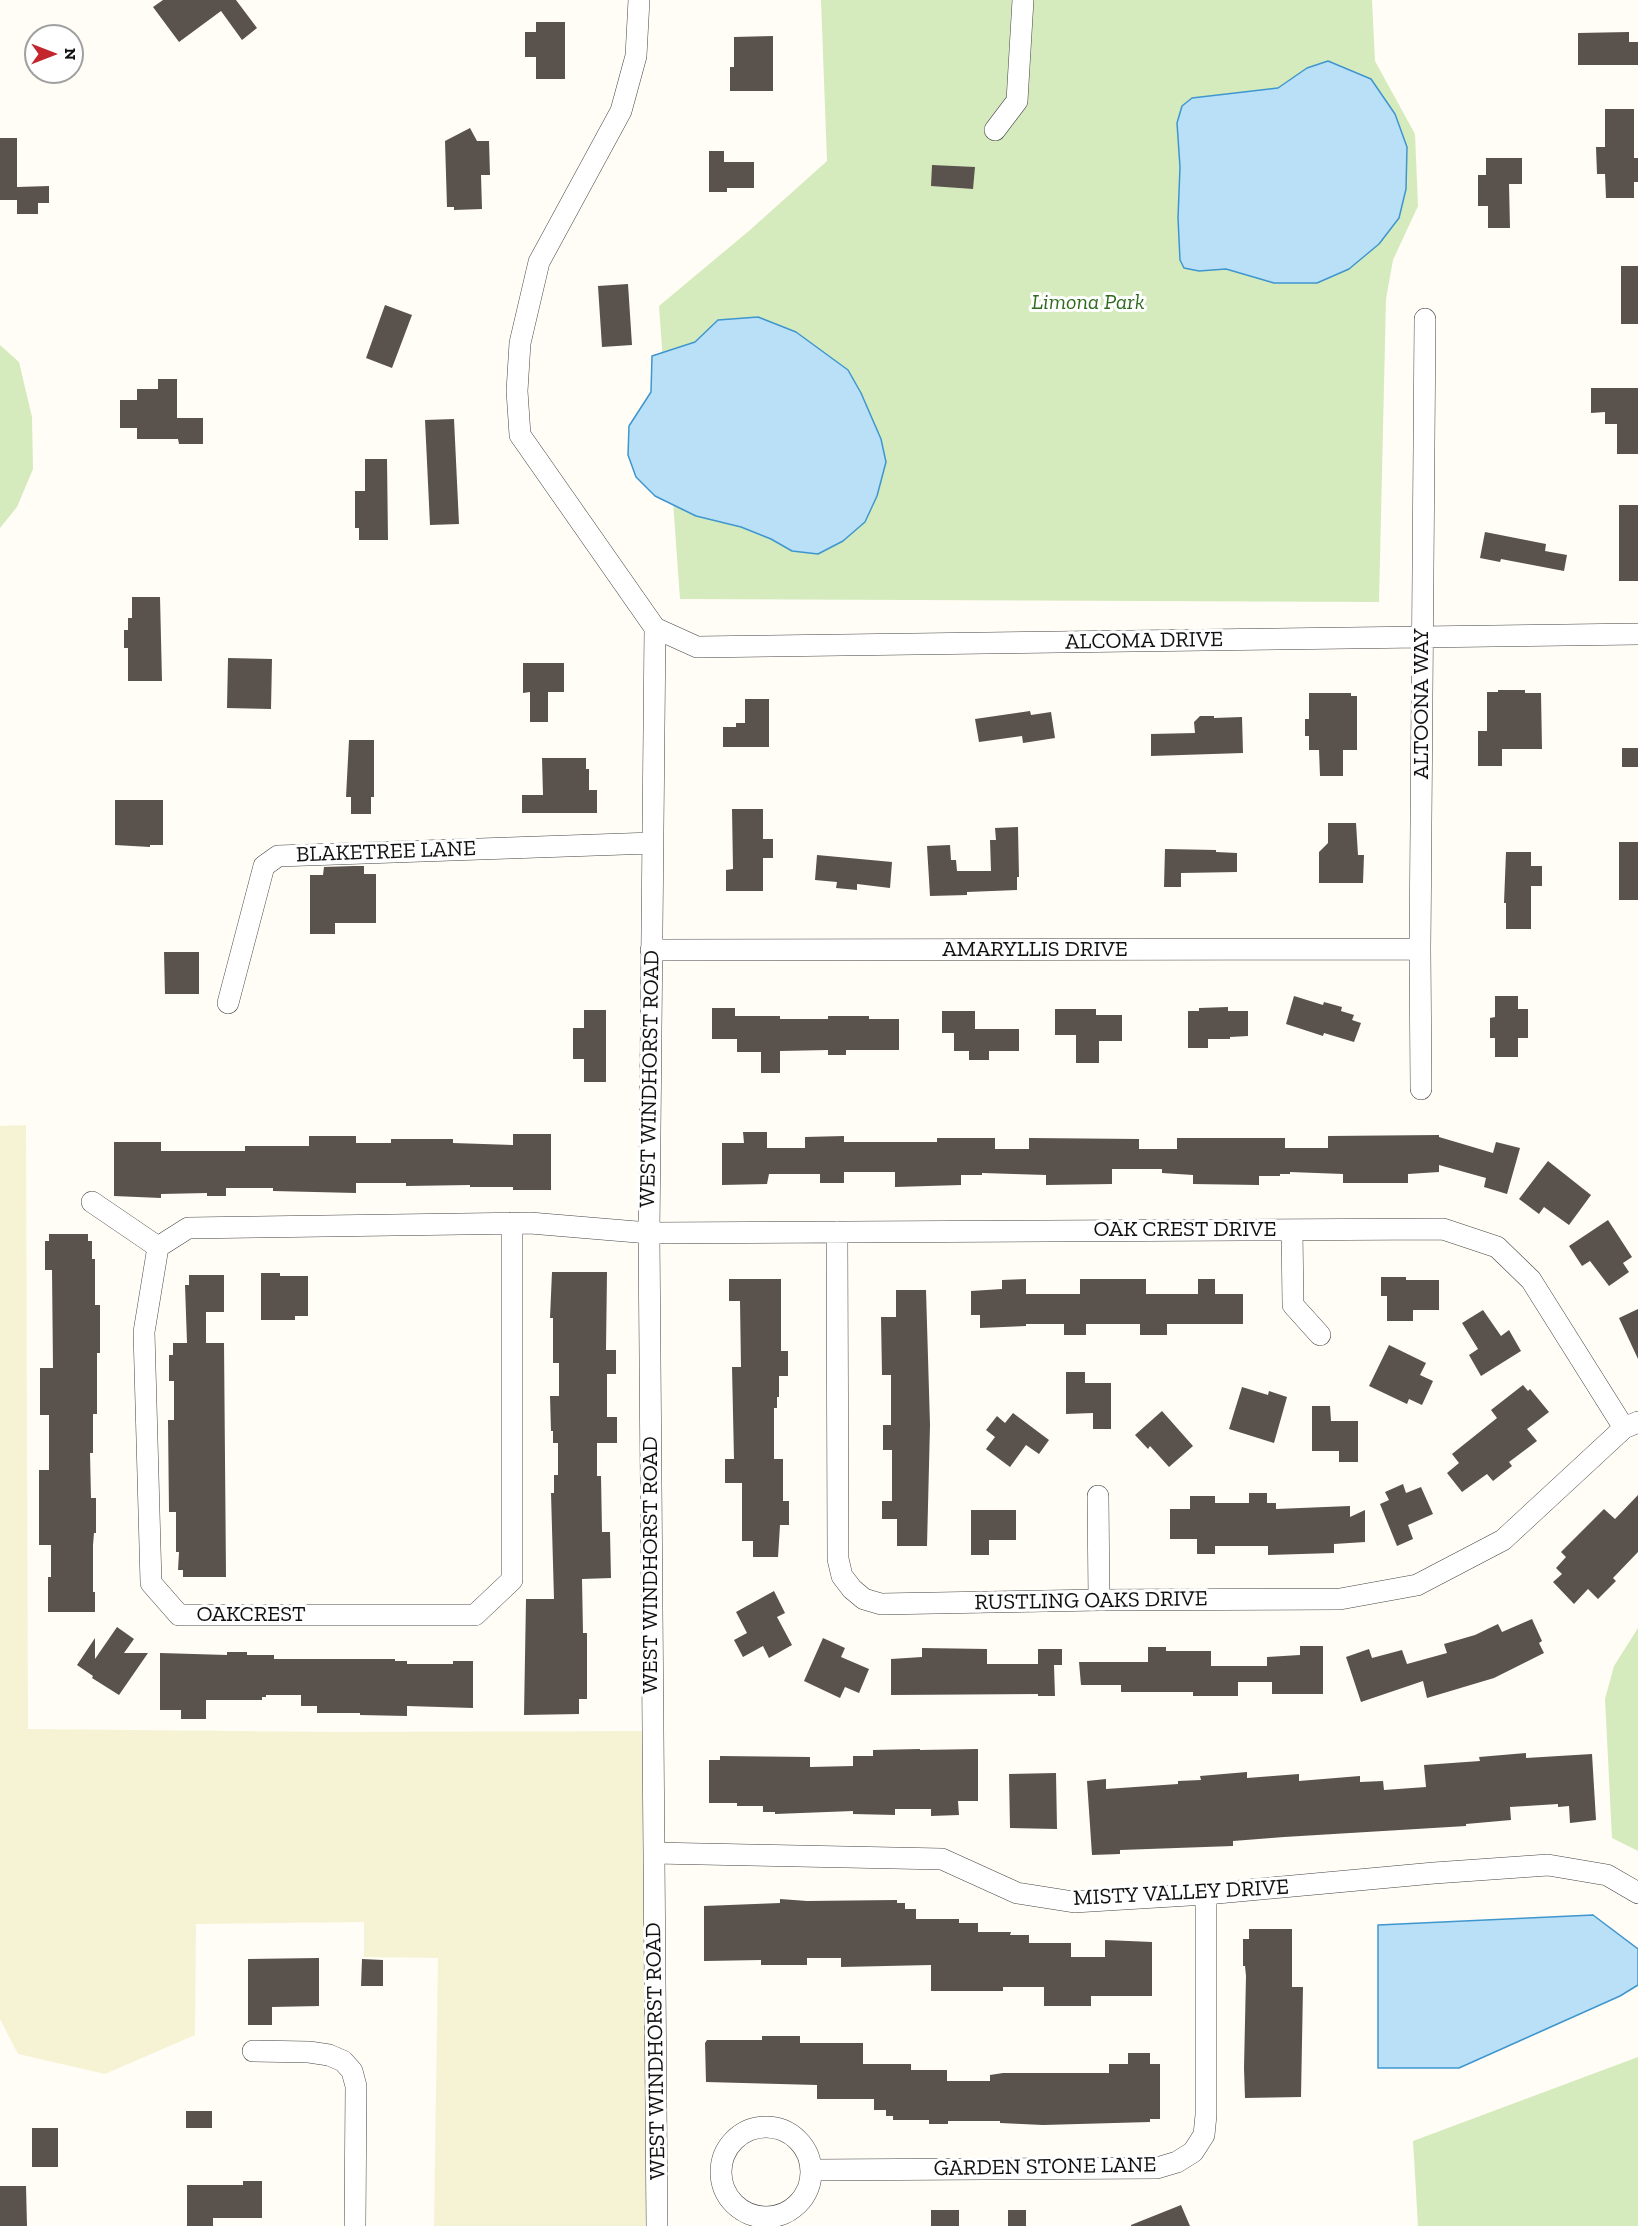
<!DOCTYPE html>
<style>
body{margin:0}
#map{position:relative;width:1638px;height:2226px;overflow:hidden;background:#fffdf5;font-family:"Zilla Slab",serif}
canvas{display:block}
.north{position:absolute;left:24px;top:24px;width:60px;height:60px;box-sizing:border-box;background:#fff;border:2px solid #a0a0a0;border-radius:50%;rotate:90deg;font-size:16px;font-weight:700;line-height:24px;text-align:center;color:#111}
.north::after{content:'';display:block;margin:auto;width:21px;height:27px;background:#c4262e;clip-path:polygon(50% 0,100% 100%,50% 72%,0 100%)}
</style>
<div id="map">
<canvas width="1638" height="2226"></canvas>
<div class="north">N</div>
</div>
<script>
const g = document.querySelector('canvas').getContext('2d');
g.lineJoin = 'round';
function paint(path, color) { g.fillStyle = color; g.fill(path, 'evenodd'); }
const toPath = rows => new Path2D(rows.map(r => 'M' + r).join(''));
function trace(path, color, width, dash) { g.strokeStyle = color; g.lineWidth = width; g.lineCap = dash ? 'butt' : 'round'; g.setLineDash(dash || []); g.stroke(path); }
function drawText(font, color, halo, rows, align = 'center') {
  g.font = font + ' "Zilla Slab",serif'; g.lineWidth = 6; g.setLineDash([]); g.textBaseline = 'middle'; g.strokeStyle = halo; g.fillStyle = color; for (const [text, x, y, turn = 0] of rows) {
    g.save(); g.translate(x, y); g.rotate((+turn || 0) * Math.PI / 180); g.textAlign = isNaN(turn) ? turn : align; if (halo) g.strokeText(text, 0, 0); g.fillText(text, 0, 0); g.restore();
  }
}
paint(toPath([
 [26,1125,28,1729,337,1732,646,1731,646,2226,434,2226,438,1958,364,1957,364,1922,196,1924,195,2035,105,2074,18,2054,0,2019,0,1126]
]), '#f6f3d4');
paint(toPath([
 [821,0,1372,0,1375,61,1415,134,1418,206,1393,260,1386,299,1379,602,680,599,659,306,750,230,827,161],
 [0,345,19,362,32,417,33,469,17,507,0,528],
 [1638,1628,1638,1851,1612,1838,1605,1699,1614,1666],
 [1638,2057,1638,2226,1418,2226,1413,2141]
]), '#d5ebbd');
const water = toPath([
 [1328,61,1371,79,1395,114,1407,147,1406,189,1399,218,1379,244,1349,269,1317,283,1274,283,1226,269,1199,271,1184,268,1180,260,1178,218,1180,167,1177,123,1182,106,1192,98,1278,88,1307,68,1328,61],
 [758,317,796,332,848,370,861,393,881,439,886,462,877,496,865,522,843,541,818,554,792,551,771,539,741,527,696,516,655,496,636,477,628,455,629,426,651,392,652,356,695,342,718,320,758,317],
 [1593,1915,1638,1949,1638,1985,1620,1996,1459,2068,1378,2068,1378,1925,1593,1915]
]);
paint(water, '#b9e0f7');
trace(water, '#3f96cf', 1.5);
paint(toPath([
 [163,0,236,0,257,28,242,40,221,11,179,42,153,7],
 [536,22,565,22,565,79,536,79,536,57,525,57,525,32,536,32],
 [1629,32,1629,42,1638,42,1638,65,1578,65,1578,33],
 [773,36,773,91,730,91,730,67,734,67,734,37],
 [1605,109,1634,109,1634,158,1638,158,1638,182,1634,182,1634,198,1606,198,1605,174,1597,174,1596,147,1605,147],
 [470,128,477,141,489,141,490,175,481,175,482,209,454,210,454,207,447,207,445,141],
 [0,138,17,138,17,187,49,186,49,203,38,203,38,214,17,214,17,200,0,200],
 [709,151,724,151,724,162,754,162,754,188,727,188,727,192,709,192],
 [1486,158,1522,158,1522,184,1509,184,1510,228,1488,228,1488,206,1478,206,1478,175,1486,175],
 [932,165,975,167,973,189,931,186],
 [1621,266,1638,266,1638,324,1621,324],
 [628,284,632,345,602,347,598,286],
 [385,305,412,315,392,368,366,358],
 [158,379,177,379,177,418,203,418,203,444,179,444,178,439,137,439,137,428,120,428,120,400,137,400,137,389,158,389],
 [1591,388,1638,388,1638,454,1617,454,1617,424,1605,424,1605,412,1591,413],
 [454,419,459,524,430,525,425,420],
 [365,459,387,459,388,540,359,540,359,528,355,528,355,491,365,491],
 [1619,505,1638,505,1638,581,1619,581],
 [1485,532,1546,544,1545,551,1567,555,1564,571,1501,559,1500,562,1480,558],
 [132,597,160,597,162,681,128,681,128,648,124,648,124,630,128,630,128,618,132,618],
 [228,658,272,659,271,709,227,708],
 [523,663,564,663,564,692,548,692,548,722,530,722,530,692,523,693],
 [1498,690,1525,690,1525,693,1541,693,1542,749,1502,749,1502,766,1478,766,1478,731,1487,731,1487,692,1498,692],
 [1309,693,1351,693,1351,696,1357,696,1357,750,1343,750,1343,776,1320,776,1319,750,1309,750,1309,736,1305,736,1305,719,1309,719],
 [745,699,769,699,769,747,723,747,723,727,736,727,736,723,745,723],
 [1030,711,1031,715,1051,712,1055,738,1023,743,1022,736,979,742,975,719],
 [1200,716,1214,716,1214,718,1242,717,1243,753,1151,756,1151,734,1195,733,1194,722],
 [349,740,374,740,374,797,371,797,371,814,351,814,351,797,346,797],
 [1622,748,1638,748,1638,767,1622,767],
 [542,758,586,758,586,769,589,769,589,790,597,790,597,813,522,813,522,795,543,795],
 [115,800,163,800,163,845,150,845,150,847,115,845],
 [732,809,763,809,763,839,773,839,773,858,763,858,763,891,726,891,726,870,733,869],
 [1328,823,1356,823,1358,855,1364,855,1363,883,1319,883,1319,852,1328,843],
 [1018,827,1019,877,1017,877,1017,890,967,892,967,895,930,896,927,846,950,845,951,860,956,860,957,871,991,871,990,840,996,840,995,828],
 [1619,842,1638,842,1638,900,1619,900],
 [1165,849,1216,850,1216,852,1237,853,1237,872,1181,873,1181,887,1164,887],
 [1506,852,1531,852,1531,866,1542,866,1542,886,1531,886,1531,929,1506,929,1506,903,1504,903],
 [817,855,892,862,890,888,857,884,857,890,836,888,837,882,815,880],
 [354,866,364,866,364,874,376,874,376,923,335,923,335,934,310,934,310,875,323,875,324,867],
 [164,952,199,952,199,994,165,994],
 [1294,996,1323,1005,1324,1002,1342,1007,1341,1011,1354,1015,1352,1020,1361,1023,1354,1042,1324,1033,1323,1036,1286,1024],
 [1495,996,1518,996,1518,1009,1528,1009,1528,1038,1518,1038,1518,1057,1495,1057,1495,1038,1490,1038,1490,1018,1495,1017],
 [1228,1007,1228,1011,1248,1011,1248,1036,1230,1037,1230,1039,1208,1039,1208,1048,1188,1048,1188,1011,1199,1011,1199,1008],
 [712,1008,735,1008,735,1016,780,1016,780,1019,828,1019,828,1016,869,1016,869,1019,899,1019,899,1050,846,1050,846,1055,828,1055,828,1050,780,1051,780,1073,761,1073,761,1052,737,1052,737,1039,712,1039],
 [1055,1009,1096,1009,1096,1015,1122,1015,1122,1041,1099,1041,1099,1063,1076,1063,1076,1035,1055,1035],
 [584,1010,606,1010,606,1082,584,1082,584,1059,573,1059,573,1028,584,1028],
 [942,1011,975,1011,975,1029,1019,1029,1019,1051,989,1051,989,1060,969,1060,969,1051,954,1051,954,1033,942,1033],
 [743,1132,767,1132,767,1148,805,1148,805,1137,844,1136,844,1142,937,1142,937,1138,995,1138,995,1149,1029,1149,1029,1138,1139,1139,1139,1149,1177,1149,1177,1138,1285,1138,1285,1148,1328,1148,1328,1136,1439,1135,1439,1137,1493,1153,1496,1142,1520,1148,1507,1194,1484,1187,1486,1178,1439,1165,1439,1172,1408,1174,1408,1183,1343,1183,1343,1174,1290,1172,1290,1174,1280,1174,1280,1176,1259,1176,1259,1185,1193,1184,1193,1175,1162,1173,1162,1169,1112,1169,1112,1184,1046,1185,1046,1175,982,1173,982,1175,961,1175,961,1185,895,1187,895,1172,844,1172,844,1183,820,1183,820,1174,769,1174,767,1184,722,1185,722,1143,744,1143],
 [513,1134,551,1134,551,1190,513,1190,513,1187,470,1187,470,1185,406,1186,406,1183,356,1183,356,1193,273,1191,273,1188,226,1188,226,1196,207,1196,207,1193,161,1194,161,1198,114,1196,114,1142,161,1142,161,1151,245,1151,245,1146,309,1146,309,1136,356,1136,356,1143,391,1143,391,1139,453,1139,453,1143,513,1145],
 [1548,1161,1591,1195,1569,1225,1544,1207,1539,1214,1519,1199],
 [1608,1220,1632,1257,1623,1263,1629,1272,1609,1286,1590,1261,1582,1266,1569,1246],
 [49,1234,88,1234,88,1241,92,1241,92,1259,95,1259,95,1305,100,1305,100,1353,97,1353,97,1414,93,1414,93,1453,90,1453,91,1498,96,1498,96,1533,94,1533,93,1545,93,1592,95,1592,95,1612,48,1612,48,1577,51,1577,51,1545,39,1545,39,1470,49,1470,49,1415,40,1415,40,1368,53,1368,52,1270,45,1270,45,1241,49,1241],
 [552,1272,607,1272,606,1350,616,1350,616,1374,607,1374,607,1417,617,1417,617,1443,597,1443,597,1476,601,1476,602,1532,610,1532,611,1578,582,1579,583,1633,587,1633,587,1699,579,1699,579,1714,524,1715,526,1599,554,1599,551,1493,554,1493,554,1475,558,1475,558,1443,553,1443,553,1431,551,1431,550,1396,559,1396,559,1363,553,1363,553,1318,550,1318],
 [261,1273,280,1273,280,1276,308,1276,308,1316,295,1316,295,1320,261,1320],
 [189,1275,224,1275,224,1312,206,1312,206,1343,224,1343,226,1577,183,1577,183,1570,178,1570,179,1552,176,1552,176,1512,169,1512,168,1420,174,1420,174,1381,169,1381,169,1355,173,1355,173,1343,187,1343,185,1285,189,1285],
 [1381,1277,1406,1277,1406,1280,1439,1280,1439,1310,1413,1310,1413,1321,1387,1321,1387,1296,1381,1296],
 [729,1279,781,1279,781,1351,788,1351,788,1376,779,1376,779,1397,777,1397,777,1408,774,1408,774,1459,783,1459,783,1501,789,1501,789,1525,780,1525,778,1557,753,1557,753,1541,742,1541,742,1483,725,1483,725,1459,734,1459,732,1367,741,1367,740,1301,729,1301],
 [1026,1279,1026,1294,1080,1294,1080,1279,1146,1279,1146,1294,1198,1294,1198,1279,1215,1279,1215,1294,1243,1294,1243,1324,1167,1324,1167,1335,1140,1335,1140,1324,1086,1324,1086,1335,1064,1335,1064,1324,1026,1324,1026,1326,980,1328,980,1315,971,1315,971,1291,1002,1289,1002,1280],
 [896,1290,926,1290,930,1425,927,1546,897,1546,897,1519,882,1519,882,1501,892,1501,892,1450,883,1450,883,1425,891,1425,891,1375,882,1375,881,1317,896,1317],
 [1638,1309,1638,1359,1619,1318],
 [1483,1310,1501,1336,1509,1330,1521,1351,1481,1376,1469,1355,1478,1349,1462,1323],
 [1389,1345,1426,1363,1420,1375,1433,1381,1422,1405,1409,1399,1407,1404,1369,1386],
 [1066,1372,1085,1372,1085,1383,1111,1383,1111,1429,1093,1429,1093,1413,1066,1414],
 [1523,1385,1528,1391,1530,1389,1549,1412,1527,1429,1537,1441,1509,1462,1512,1466,1493,1481,1487,1474,1462,1492,1447,1473,1459,1463,1452,1454,1497,1418,1491,1410],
 [1242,1387,1268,1395,1269,1391,1287,1397,1274,1443,1229,1429],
 [1312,1406,1330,1406,1331,1421,1358,1421,1358,1462,1339,1462,1339,1451,1312,1451],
 [1162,1411,1193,1446,1169,1467,1150,1446,1148,1449,1135,1435],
 [1013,1413,1049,1440,1039,1454,1026,1445,1010,1467,986,1449,995,1437,986,1430,997,1416,1005,1423],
 [1403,1484,1406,1493,1421,1487,1433,1514,1408,1525,1413,1539,1397,1546,1380,1504,1389,1500,1385,1492],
 [1249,1493,1267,1493,1267,1503,1276,1503,1276,1509,1350,1506,1350,1517,1365,1510,1365,1542,1334,1544,1334,1553,1268,1555,1268,1546,1215,1546,1215,1554,1197,1554,1197,1539,1170,1539,1170,1509,1190,1509,1190,1496,1215,1496,1215,1503,1249,1503],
 [1638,1495,1638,1552,1613,1578,1616,1581,1598,1599,1588,1589,1574,1604,1553,1582,1562,1574,1556,1568,1566,1557,1561,1552,1604,1509,1615,1519],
 [971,1510,1016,1510,1016,1540,989,1540,989,1555,971,1555],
 [774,1591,785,1613,777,1617,792,1645,769,1658,763,1646,743,1657,734,1640,747,1633,736,1612],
 [1532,1619,1542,1641,1539,1643,1544,1653,1494,1678,1427,1698,1423,1681,1361,1702,1346,1657,1369,1649,1372,1658,1402,1650,1407,1664,1447,1653,1444,1644,1475,1635,1498,1624,1502,1632],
 [117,1627,134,1639,124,1653,148,1653,119,1695,92,1678,93,1676,77,1665,95,1638,95,1659],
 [823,1638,845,1648,841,1657,869,1669,859,1693,845,1687,840,1698,804,1681],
 [1300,1646,1323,1646,1323,1694,1272,1694,1272,1682,1238,1682,1238,1696,1193,1696,1193,1692,1121,1692,1121,1685,1081,1685,1079,1662,1148,1662,1148,1647,1166,1647,1166,1651,1211,1651,1211,1666,1267,1666,1267,1657,1300,1655],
 [922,1648,987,1649,987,1664,1038,1664,1038,1649,1062,1649,1062,1665,1054,1665,1055,1696,1038,1696,1038,1694,891,1695,891,1659,922,1657],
 [227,1652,247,1652,247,1655,274,1655,274,1659,395,1659,395,1661,407,1661,407,1664,453,1664,453,1661,473,1661,473,1708,407,1706,407,1716,360,1715,360,1713,317,1713,317,1706,301,1706,301,1695,266,1695,266,1697,262,1697,262,1700,206,1700,206,1719,181,1719,181,1710,160,1710,160,1653,227,1655],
 [920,1749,920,1750,978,1749,978,1801,958,1801,959,1815,931,1816,931,1809,895,1809,895,1815,853,1814,853,1811,775,1814,775,1812,763,1812,763,1806,737,1806,737,1803,709,1803,709,1760,720,1760,720,1756,810,1757,810,1767,853,1766,853,1756,873,1756,873,1750],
 [1526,1753,1526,1758,1592,1754,1596,1820,1570,1823,1569,1806,1558,1807,1558,1804,1510,1807,1511,1820,1466,1824,1466,1826,1284,1837,1233,1841,1233,1846,1120,1850,1120,1854,1092,1855,1087,1781,1106,1779,1106,1789,1135,1787,1178,1784,1178,1781,1201,1780,1200,1776,1247,1772,1247,1778,1299,1774,1299,1781,1360,1776,1360,1782,1383,1781,1384,1790,1426,1787,1424,1765,1480,1761,1479,1757],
 [1056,1773,1057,1829,1010,1828,1009,1774],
 [780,1899,807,1901,897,1900,897,1903,905,1903,905,1909,916,1909,916,1919,959,1919,959,1923,978,1923,978,1932,1011,1932,1010,1935,1029,1935,1029,1943,1071,1943,1071,1957,1105,1957,1105,1940,1152,1942,1152,1996,1091,1996,1091,2006,1044,2006,1044,1987,1003,1987,1003,1991,931,1991,931,1965,841,1967,841,1958,807,1958,807,1965,761,1965,761,1960,704,1961,704,1906,780,1903],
 [1249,1929,1292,1929,1292,1987,1303,1987,1301,2097,1245,2098,1244,2068,1246,1976,1245,1966,1243,1966,1243,1939,1249,1939],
 [319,1958,319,2006,272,2007,272,2025,248,2025,248,1959],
 [362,1959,383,1960,383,1986,361,1986],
 [762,2036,800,2036,800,2043,863,2043,863,2064,911,2064,911,2070,947,2070,947,2081,990,2081,990,2075,1003,2073,1109,2073,1109,2064,1128,2064,1128,2053,1150,2053,1150,2064,1160,2064,1160,2119,1150,2119,1150,2122,1043,2125,1000,2123,1000,2121,948,2121,948,2124,929,2124,929,2120,893,2120,893,2116,886,2116,886,2110,874,2110,874,2099,817,2099,817,2085,706,2082,705,2043,707,2040,762,2040],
 [186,2111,212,2111,212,2128,186,2128],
 [32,2128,58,2128,58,2167,32,2167],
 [243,2181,262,2181,262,2218,213,2218,213,2226,187,2226,187,2185,243,2185],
 [0,2186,26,2186,27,2226,0,2226],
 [1181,2205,1190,2226,1131,2226,1131,2225],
 [931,2210,959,2210,959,2226,931,2226],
 [1008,2210,1026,2210,1026,2226,1008,2226]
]), '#5a524d');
const minor = toPath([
 [639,0,636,56,621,111,539,262,520,343,517,391,520,435,655,628,649,1233,657,2226],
 [995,130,1017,101,1023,0],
 [655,628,697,647,1638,634],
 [651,950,1420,949],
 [228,1003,264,866,278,856,653,843],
 [1421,1089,1420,949,1425,319],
 [92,1202,158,1247],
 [512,1223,512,1580,475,1615,179,1615,151,1583,144,1332,158,1247,188,1228,530,1223,649,1233,1443,1229,1497,1247,1531,1280,1624,1428],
 [1292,1230,1293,1305,1320,1335],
 [837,1232,838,1559,842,1576,852,1589,864,1599,881,1604,1099,1600,1340,1599,1417,1585,1503,1540,1624,1428,1638,1422],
 [1098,1496,1099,1600],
 [654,1853,942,1859,1017,1893,1074,1902,1206,1894,1434,1873,1548,1865,1607,1875,1638,1893],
 [253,2051,309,2052,329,2055,343,2061,352,2071,356,2086,355,2226],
 '721 2172a45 45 0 1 1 90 0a45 45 0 1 1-90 0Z',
 [812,2170,1157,2168,1177,2162,1193,2152,1204,2135,1206,2115,1206,1894]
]);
trace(minor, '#444', 22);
trace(minor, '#fff', 21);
drawText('italic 22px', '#2f6b1f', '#fff', [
 ["Limona Park",1088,303]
]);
drawText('22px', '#111', '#fff', [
 ["ALCOMA DRIVE",1144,641,-1],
 ["ALTOONA WAY",1422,704,-90],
 ["BLAKETREE LANE",386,852,-2],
 ["AMARYLLIS DRIVE",1035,950],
 ["WEST WINDHORST ROAD",650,1079,-89],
 ["OAK CREST DRIVE",1185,1230],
 ["WEST WINDHORST ROAD",651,1565,-90],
 ["RUSTLING OAKS DRIVE",1091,1601,-1],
 ["OAKCREST",251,1615],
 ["MISTY VALLEY DRIVE",1181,1893,-3],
 ["WEST WINDHORST ROAD",656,2051,-91],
 ["GARDEN STONE LANE",1045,2167,-1]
]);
</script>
